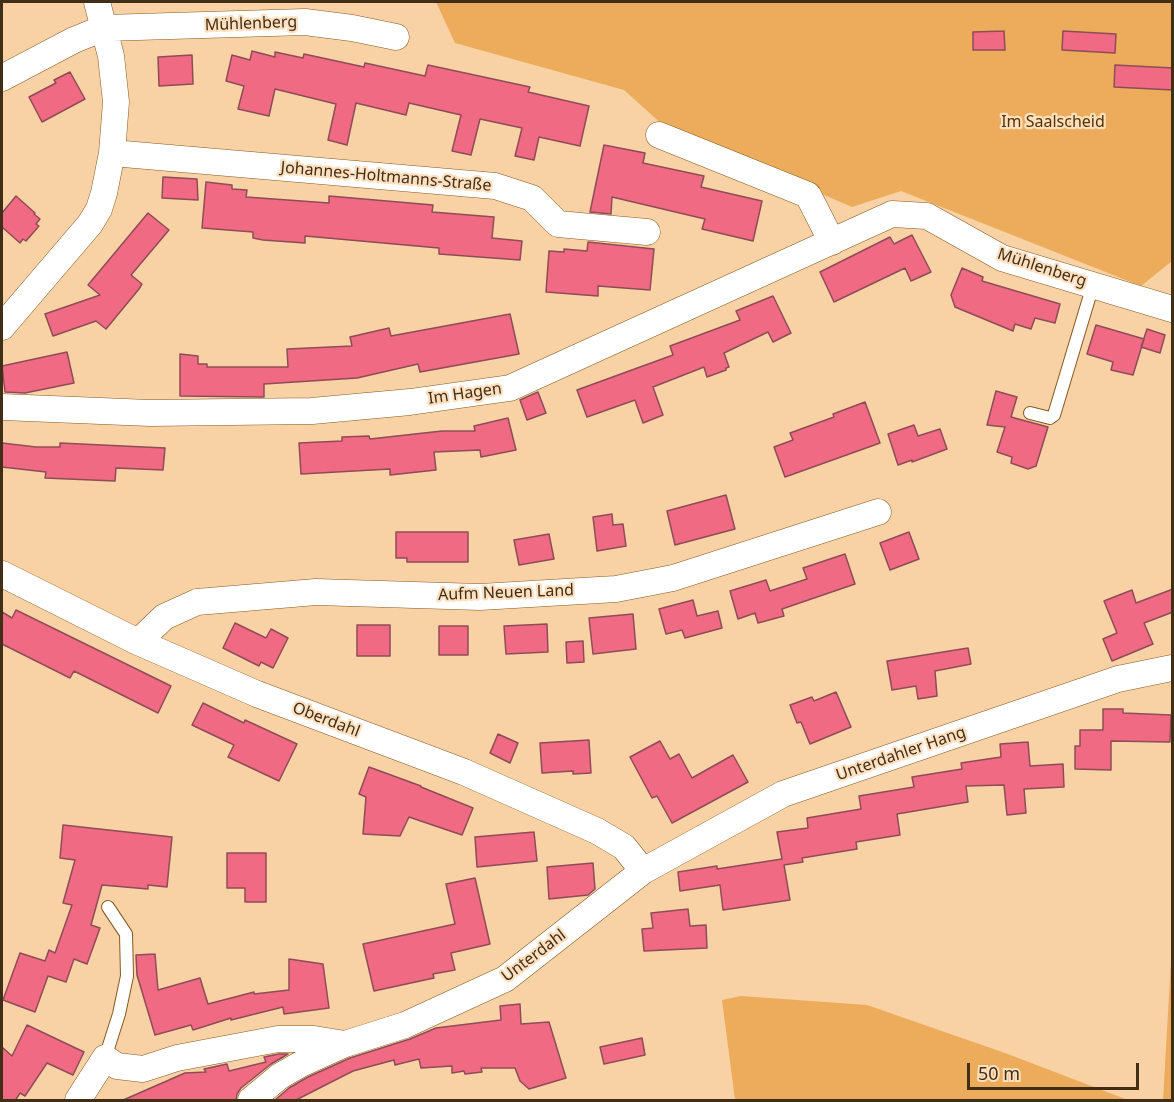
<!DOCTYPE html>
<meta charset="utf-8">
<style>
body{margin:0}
#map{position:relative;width:1174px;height:1102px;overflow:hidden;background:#f8d1a5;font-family:"Noto Sans",sans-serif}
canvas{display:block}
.frame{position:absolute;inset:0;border:3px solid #412e17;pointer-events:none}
.scale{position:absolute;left:967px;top:1063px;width:172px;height:27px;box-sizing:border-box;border:3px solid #412e17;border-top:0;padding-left:8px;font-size:18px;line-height:21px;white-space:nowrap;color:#412e17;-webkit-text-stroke:4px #fee0bf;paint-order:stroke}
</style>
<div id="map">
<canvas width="1174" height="1102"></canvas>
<div class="frame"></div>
<div class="scale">50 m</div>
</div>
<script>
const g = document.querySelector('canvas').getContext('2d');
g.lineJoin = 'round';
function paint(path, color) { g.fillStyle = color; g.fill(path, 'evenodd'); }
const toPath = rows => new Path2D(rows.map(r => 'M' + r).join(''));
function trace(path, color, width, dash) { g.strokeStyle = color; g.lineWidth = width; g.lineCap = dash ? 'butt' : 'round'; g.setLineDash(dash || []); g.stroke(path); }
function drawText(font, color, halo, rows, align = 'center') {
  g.font = font + ' "Noto Sans",sans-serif'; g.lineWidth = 4.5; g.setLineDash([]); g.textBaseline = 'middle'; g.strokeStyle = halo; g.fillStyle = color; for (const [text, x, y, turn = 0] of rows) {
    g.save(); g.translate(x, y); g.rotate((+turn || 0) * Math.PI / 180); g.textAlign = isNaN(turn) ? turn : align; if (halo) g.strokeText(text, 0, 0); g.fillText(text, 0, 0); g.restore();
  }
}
paint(toPath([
 [436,2,1172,2,1172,261,1141,286,901,191,852,207,664,126,624,90,455,43],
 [1172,943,1172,1100,1163,1100],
 [741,996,867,1005,1005,1053,1128,1100,735,1100,722,1000]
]), '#edac5b');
const building = toPath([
 [1004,31,1005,50,973,50,973,32,1004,31],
 [1063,31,1116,34,1115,53,1062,50,1063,31],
 [252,51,275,57,275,52,303,58,304,54,364,67,365,63,425,76,428,65,530,87,528,92,589,106,580,146,539,137,534,160,515,156,522,128,480,119,471,155,452,151,461,115,409,103,406,115,356,103,347,145,328,140,336,104,275,89,269,116,238,109,244,86,226,81,232,55,250,60,252,51],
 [192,55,193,84,159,86,158,57,192,55],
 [1115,65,1173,68,1173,90,1114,87,1115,65],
 [70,72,85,99,42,122,29,97,56,83,54,80,70,72],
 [604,145,645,153,643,163,704,176,701,187,762,201,753,241,702,229,705,219,612,197,611,214,590,212,604,145],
 [163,177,197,179,198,200,162,198,163,177],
 [206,182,232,185,232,189,247,190,246,197,329,203,329,196,433,205,432,212,494,217,492,238,522,241,520,260,439,254,439,248,305,236,305,243,263,240,253,238,253,232,202,228,206,182],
 [16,196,35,213,34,214,40,219,36,224,39,226,26,241,23,239,20,243,2,227,2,213,16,196],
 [148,213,169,230,131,275,142,284,139,289,106,329,96,321,53,336,45,314,100,295,88,285,148,213],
 [912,235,931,272,911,281,905,268,834,302,820,272,890,237,894,244,912,235],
 [588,242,654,249,650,290,598,286,598,296,546,292,549,251,564,252,564,249,587,251,588,242],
 [962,268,983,277,982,281,1060,304,1055,323,1035,318,1031,329,1015,324,1013,331,955,307,951,295,962,268],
 [773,296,791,333,773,342,768,332,724,353,729,367,726,368,726,370,707,377,704,367,653,387,663,415,643,423,635,400,587,417,577,390,673,355,670,346,740,320,736,311,773,296],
 [510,314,519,354,420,372,418,364,357,378,264,384,264,397,180,396,180,354,198,356,198,364,207,364,207,367,288,367,287,349,352,346,350,337,389,328,391,336,510,314],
 [1096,325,1144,339,1133,375,1111,370,1113,362,1087,354,1096,325],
 [1147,329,1165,335,1160,353,1141,347,1147,329],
 [67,352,74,383,25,393,5,392,2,366,67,352],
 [996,391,1017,397,1011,417,1048,427,1036,466,1028,469,1011,463,1012,457,997,452,1005,427,987,425,996,391],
 [538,392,546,413,527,420,520,400,538,392],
 [865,402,880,443,785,477,774,447,793,440,790,433,834,417,833,414,865,402],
 [508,418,516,450,481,457,480,450,434,452,436,470,390,475,390,469,301,474,299,443,342,441,342,437,369,436,370,439,442,431,475,431,474,426,508,418],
 [914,425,918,436,940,429,947,449,912,462,912,460,898,465,888,434,914,425],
 [2,443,36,447,60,447,60,443,165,448,163,470,116,468,115,481,45,478,46,472,2,467,2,443],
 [726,495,735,529,675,545,667,511,726,495],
 [612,514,613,525,623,524,626,546,597,551,593,517,612,514],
 [396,532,468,532,468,562,407,562,407,558,396,558,396,532],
 [909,532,919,559,890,570,880,543,909,532],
 [549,534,554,559,519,565,514,540,549,534],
 [845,554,855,584,782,609,784,616,758,623,755,613,738,619,730,591,766,580,770,591,807,579,803,568,845,554],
 [1173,589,1173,612,1144,623,1153,644,1112,661,1103,639,1117,633,1104,601,1132,590,1136,603,1173,589],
 [693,600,697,616,718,611,722,628,685,638,682,630,666,634,659,609,693,600],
 [16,610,171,686,158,713,74,671,70,678,2,644,2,612,12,618,16,610],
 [633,614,636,649,593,654,589,618,633,614],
 [235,623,266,638,271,629,288,638,273,668,261,662,259,666,223,648,235,623],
 [547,624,548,652,506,654,504,626,547,624],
 [357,625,390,625,390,656,357,656,357,625],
 [439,626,468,626,468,655,439,655,439,626],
 [583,641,584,662,567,663,566,642,583,641],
 [968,648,971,664,935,671,937,696,918,699,916,686,892,690,887,661,968,648],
 [836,692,851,727,810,744,801,722,797,723,790,705,812,697,814,701,836,692],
 [203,703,244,723,245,720,297,744,279,781,228,757,234,745,192,725,203,703],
 [1103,709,1123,709,1123,713,1171,715,1170,742,1111,741,1111,770,1075,769,1075,746,1080,746,1080,730,1103,730,1103,709],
 [498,734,518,743,510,763,490,753,498,734],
 [589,740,591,773,573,774,573,771,542,773,540,743,589,740],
 [660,741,670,759,679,754,692,778,733,755,748,782,672,823,657,796,652,798,630,757,660,741],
 [1028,742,1030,766,1063,764,1064,787,1024,789,1026,813,1007,815,1004,785,966,786,968,802,897,814,900,835,856,842,857,849,802,858,803,862,784,865,790,900,723,910,720,885,680,891,678,872,717,866,717,869,782,859,777,832,808,828,807,818,861,809,859,796,914,787,912,777,962,769,961,763,1001,757,1000,744,1028,742],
 [369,767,421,786,421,787,473,808,462,835,409,817,400,836,363,834,366,797,359,794,369,767],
 [63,825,172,837,167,887,148,885,148,889,102,885,91,925,100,928,87,964,74,959,66,982,48,976,35,1012,3,1000,20,953,45,961,49,950,55,953,72,905,63,903,75,860,60,858,63,825],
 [534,832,537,861,477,867,475,837,534,832],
 [227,853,266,853,266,902,245,902,245,888,227,888,227,853],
 [593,863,595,889,588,895,549,899,547,867,593,863],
 [475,878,490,944,451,953,455,970,433,974,434,978,374,991,363,944,455,924,446,884,475,878],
 [688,909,690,926,706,925,707,948,644,951,642,929,653,928,651,913,688,909],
 [155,954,158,990,200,978,208,1004,254,992,254,994,289,990,289,959,323,964,329,1008,284,1014,283,1007,231,1020,231,1018,193,1030,191,1025,155,1035,137,975,136,955,155,954],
 [520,1004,521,1024,549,1022,566,1078,529,1089,520,1081,515,1068,481,1068,482,1072,465,1074,464,1071,452,1073,452,1066,421,1068,419,1059,395,1065,394,1060,353,1071,294,1101,274,1101,289,1088,308,1077,350,1058,410,1039,436,1028,501,1020,500,1006,520,1004],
 [27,1025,84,1052,73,1075,47,1063,25,1096,20,1093,15,1101,2,1101,2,1047,12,1056,27,1025],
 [642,1038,645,1055,604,1064,600,1047,642,1038],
 [279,1054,288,1054,271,1064,241,1088,237,1094,236,1101,121,1101,185,1073,206,1072,204,1069,227,1064,229,1071,266,1062,264,1057,279,1054]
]);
paint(building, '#f16a84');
trace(building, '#8e4c57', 1.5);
const lane = toPath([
 [1030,413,1050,418,1054,415,1093,285],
 [105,1058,119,1014,127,976,126,934,108,907]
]);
const street = toPath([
 [2,78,74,40,104,28,305,22,352,28,396,37],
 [659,135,808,195,832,242],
 [112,153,495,186,532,198,558,224,647,232],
 [2,327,90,224,99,209,104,193,112,153,116,102,111,56,97,2],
 [2,407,150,413,312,411,410,402,510,388,892,214,927,216,1002,258,1172,309],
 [2,574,138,642,257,694,464,772,597,831,624,847,643,871],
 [138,642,164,617,197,602,316,592,480,597,616,589,673,578,878,512],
 [78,1100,105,1058,117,1066,143,1069,177,1058,278,1039,314,1039,345,1044],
 [251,1100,280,1076,301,1064,345,1044,405,1025,505,979,643,871,783,794,1118,679,1172,668]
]);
trace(lane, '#855a22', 14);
trace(street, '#855a22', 27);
trace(lane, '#fff', 12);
trace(street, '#fff', 26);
drawText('16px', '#412e17', '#fee0bf', [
 ["Mühlenberg",251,24,-2],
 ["Johannes-Holtmanns-Straße",386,177,5],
 ["Mühlenberg",1042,268,18],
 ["Im Hagen",465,394,-8],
 ["Aufm Neuen Land",506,593,-2],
 ["Oberdahl",326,720,21],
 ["Unterdahler Hang",901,754,-19],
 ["Unterdahl",534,956,-37]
]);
drawText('16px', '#530', '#fee0bf', [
 ["Im Saalscheid",1053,122]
]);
</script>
